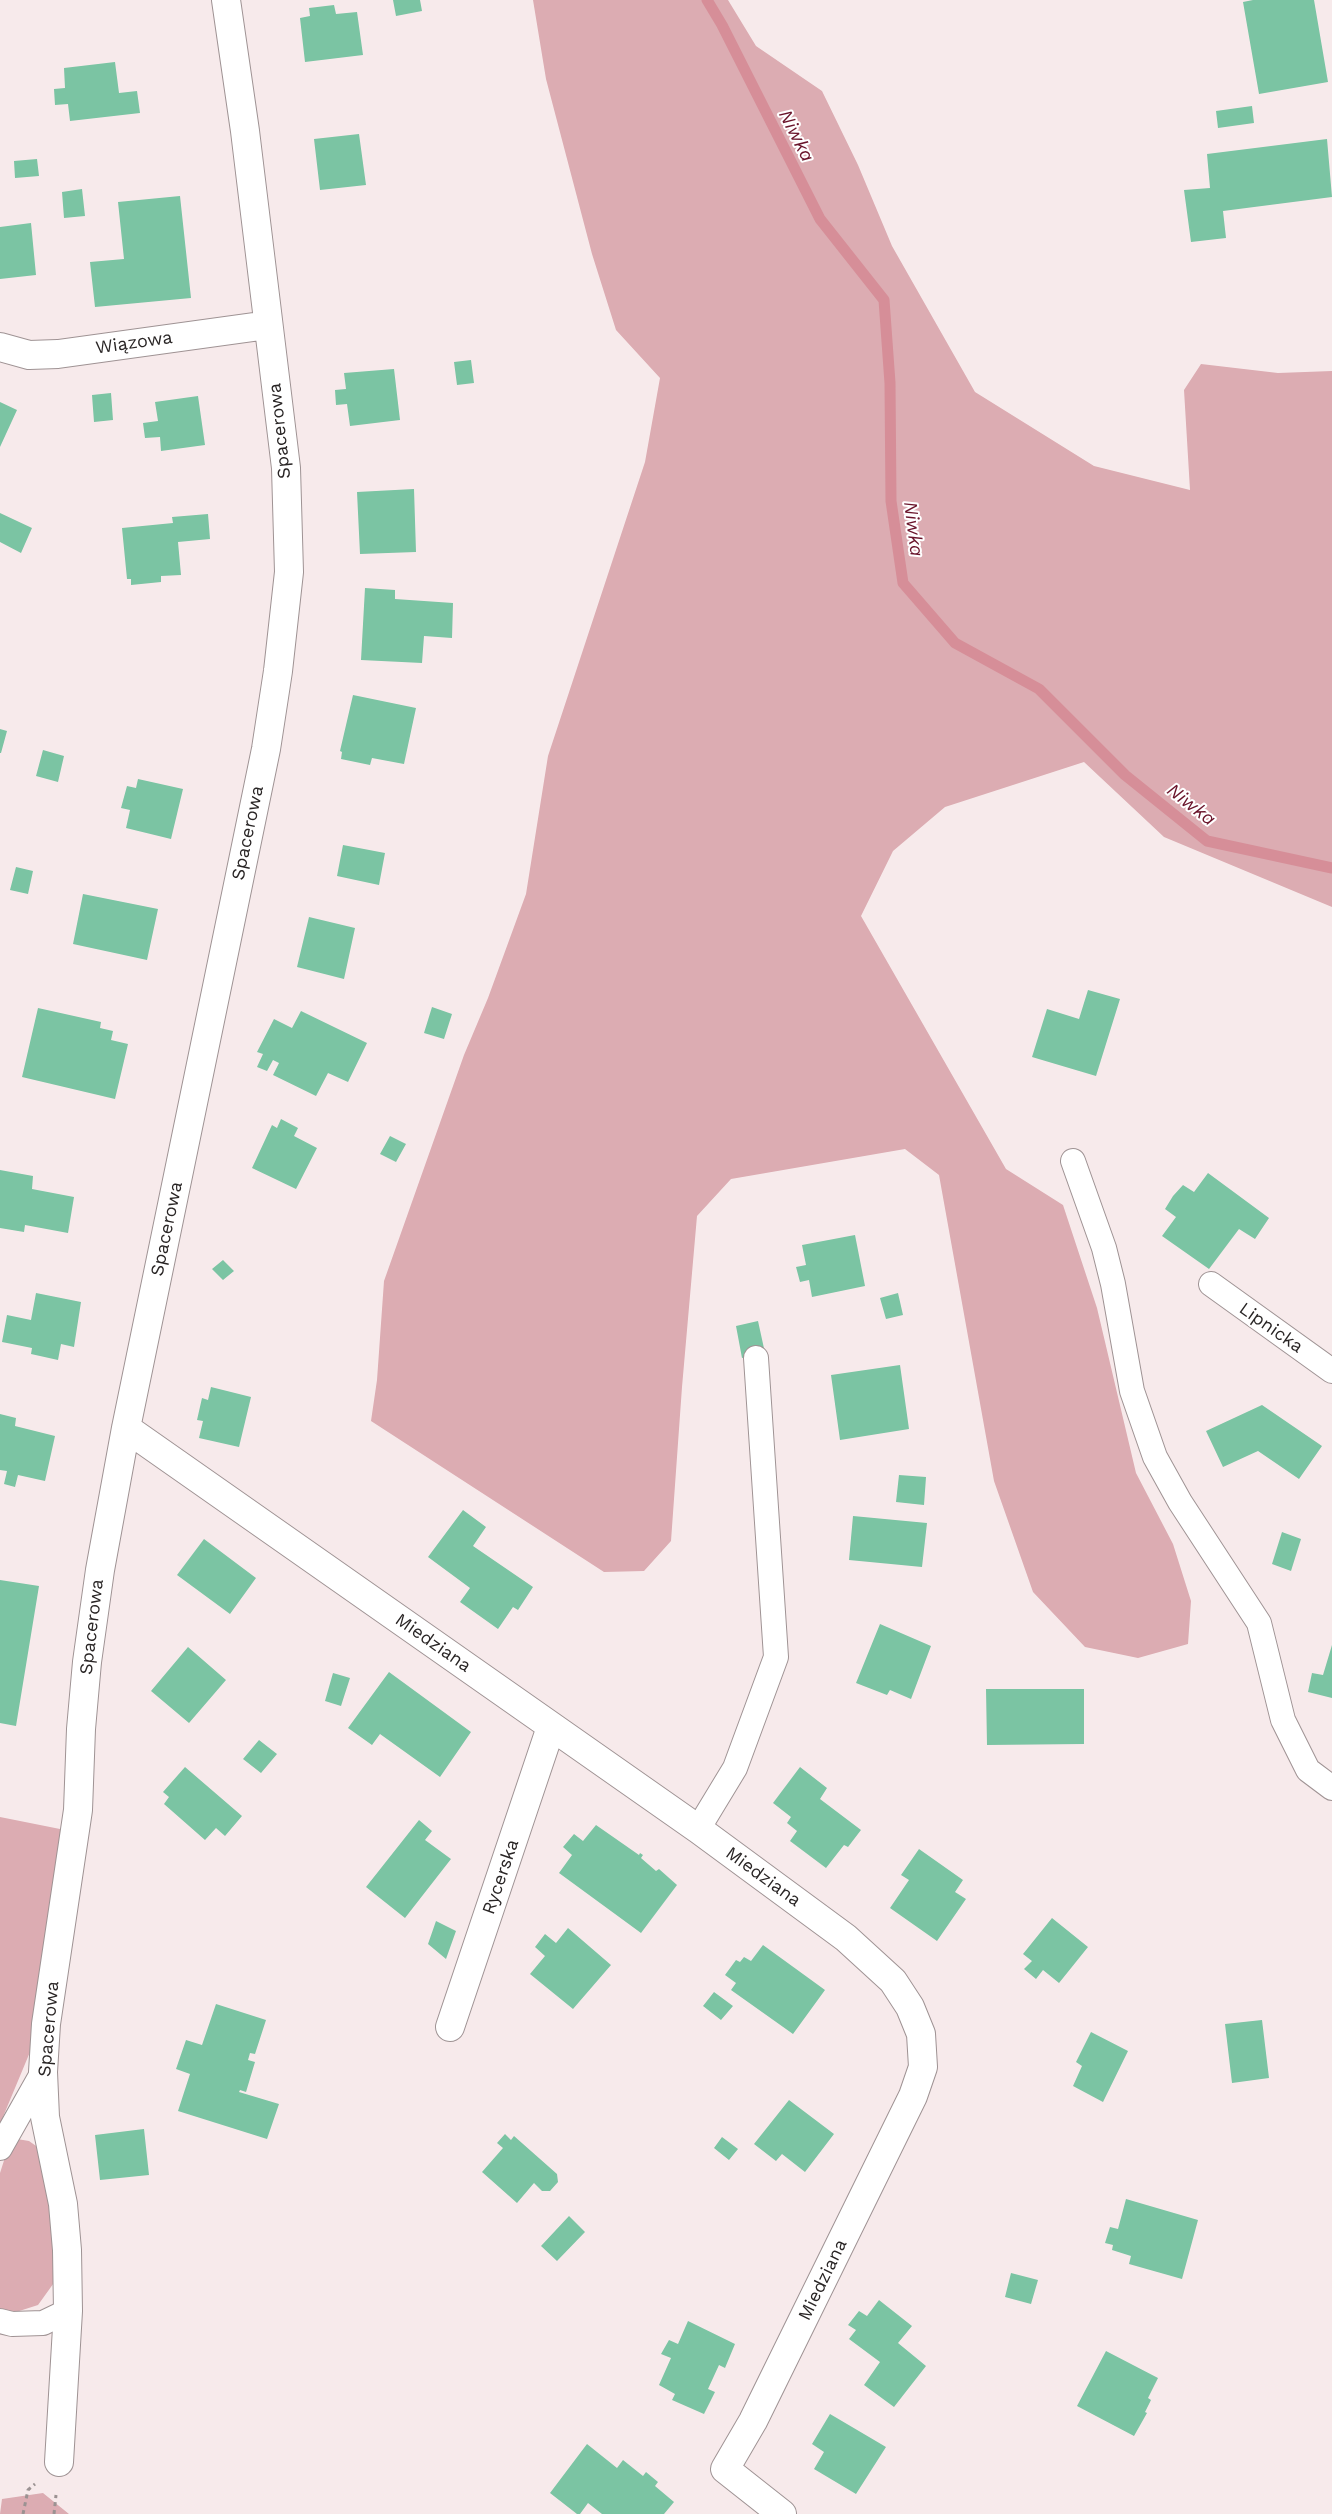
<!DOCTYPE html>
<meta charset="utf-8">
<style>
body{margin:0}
canvas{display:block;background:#f7eaeb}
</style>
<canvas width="1332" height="2514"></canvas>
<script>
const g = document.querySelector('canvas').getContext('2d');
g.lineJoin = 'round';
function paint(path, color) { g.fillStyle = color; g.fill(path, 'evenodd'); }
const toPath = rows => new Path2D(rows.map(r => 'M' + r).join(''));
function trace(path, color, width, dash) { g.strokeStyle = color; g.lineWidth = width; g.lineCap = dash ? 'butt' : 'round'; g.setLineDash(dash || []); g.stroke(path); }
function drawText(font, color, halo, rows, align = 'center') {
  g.font = font + ' "Work Sans",sans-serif'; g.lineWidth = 4; g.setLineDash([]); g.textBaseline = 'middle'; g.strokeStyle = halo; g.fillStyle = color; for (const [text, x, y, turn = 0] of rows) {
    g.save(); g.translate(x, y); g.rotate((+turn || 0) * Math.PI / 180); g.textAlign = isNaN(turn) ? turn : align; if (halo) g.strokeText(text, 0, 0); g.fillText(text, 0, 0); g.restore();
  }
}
paint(toPath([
 [533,0,728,0,756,46,822,91,858,165,892,246,975,392,1094,466,1190,490,1184,390,1201,364,1278,373,1332,371,1332,907,1164,837,1084,762,945,807,893,851,861,916,1006,1169,1063,1205,1097,1308,1136,1473,1173,1544,1191,1601,1188,1644,1138,1658,1085,1647,1033,1592,994,1481,939,1175,905,1149,731,1179,697,1216,682,1387,671,1541,644,1571,604,1572,371,1421,377,1380,384,1281,464,1055,488,998,526,894,548,756,645,462,660,378,616,330,592,254,546,79],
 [0,1817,65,1830,30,2052,0,2124],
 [17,2139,29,2141,39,2148,50,2186,56,2280,38,2305,13,2313,0,2308,0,2173,9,2145],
 [43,2493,69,2514,0,2514,2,2499]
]), '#dcacb2');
trace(toPath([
 [707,0,722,25,820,219,884,300,890,383,891,501,903,583,955,643,1039,689,1125,775,1207,841,1332,868]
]), '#d68e98', 11);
paint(toPath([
 [393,0,420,0,422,11,396,16],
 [1253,0,1314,0,1328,82,1259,94,1243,2],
 [334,5,336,14,357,12,363,55,305,62,300,18,310,16,309,8],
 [115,62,119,93,137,91,140,113,70,121,68,104,55,105,54,89,65,88,64,68],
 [1252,106,1254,123,1218,128,1216,111],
 [359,134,366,185,320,190,314,139],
 [1327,139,1332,197,1223,211,1226,238,1191,242,1184,190,1210,188,1207,154],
 [37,159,39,176,15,178,14,161],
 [82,189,85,216,64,218,62,192],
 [180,196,191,298,95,307,90,262,124,259,118,202],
 [31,223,36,275,0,279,0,227],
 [471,360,474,383,457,385,454,362],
 [394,369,400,420,350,426,347,404,336,405,335,390,346,389,344,373],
 [111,393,113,420,94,422,92,395],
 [198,396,205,445,161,451,160,437,145,438,143,423,158,421,155,402],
 [0,402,17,410,0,447],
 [414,489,416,552,360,554,357,492],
 [0,513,32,528,21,553,0,542],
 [208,514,210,539,178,542,181,575,161,576,161,582,131,585,131,579,127,579,122,528,173,523,172,517],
 [365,588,395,590,395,599,453,603,452,638,424,636,422,663,361,660],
 [353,695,416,708,404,764,372,758,370,765,341,759,342,752,340,751],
 [0,729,7,731,1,753,0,753],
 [43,750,64,756,58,782,36,776],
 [138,779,183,789,171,839,126,828,130,810,121,808,127,786,136,788],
 [343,845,385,853,379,885,337,876],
 [16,867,33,871,28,894,10,890],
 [83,894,158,909,147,960,73,944],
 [309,917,355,928,344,979,297,967],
 [1088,990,1120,999,1096,1076,1032,1057,1047,1009,1079,1019],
 [432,1007,452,1014,444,1039,424,1033],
 [38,1008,101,1022,100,1028,113,1031,111,1040,128,1044,115,1099,22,1077],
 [301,1011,367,1043,348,1082,328,1073,316,1096,273,1075,279,1063,273,1060,267,1071,257,1067,263,1054,257,1052,274,1019,292,1028],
 [281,1119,298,1128,294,1136,317,1148,296,1189,252,1168,272,1125,277,1128],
 [390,1136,406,1144,396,1162,380,1154],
 [0,1170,33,1176,32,1189,74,1197,68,1233,25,1225,24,1232,0,1228],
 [1208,1173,1269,1218,1255,1239,1239,1229,1209,1269,1162,1236,1176,1217,1165,1209,1173,1196,1183,1185,1194,1192],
 [855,1235,865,1286,812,1297,809,1280,800,1282,796,1267,806,1265,802,1245],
 [223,1260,234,1271,223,1280,212,1269],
 [36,1293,81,1302,74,1347,61,1344,58,1360,31,1354,32,1348,2,1342,7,1315,31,1320],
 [898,1293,903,1315,886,1319,880,1298],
 [758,1321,765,1353,742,1358,736,1326],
 [900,1365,909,1429,840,1440,831,1375],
 [211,1387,251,1397,239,1447,199,1438,203,1421,197,1420,202,1398,208,1400],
 [1262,1405,1322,1446,1299,1479,1258,1451,1223,1467,1206,1431],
 [0,1414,16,1418,15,1426,55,1436,45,1481,18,1475,15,1487,4,1484,7,1471,0,1470],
 [899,1475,926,1477,924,1505,896,1502],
 [463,1510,486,1527,473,1546,533,1587,518,1610,513,1607,498,1629,460,1602,470,1588,428,1557],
 [853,1516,927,1523,922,1567,849,1560],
 [1282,1532,1301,1539,1291,1571,1272,1564],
 [204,1539,256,1578,230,1614,177,1575],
 [0,1580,39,1586,16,1726,0,1723],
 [880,1624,931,1646,911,1699,890,1690,887,1695,856,1683],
 [1332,1645,1332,1698,1308,1692,1312,1673,1323,1675],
 [188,1647,226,1680,189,1723,151,1691],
 [389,1672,471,1732,440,1777,380,1734,372,1745,348,1728],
 [333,1673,350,1678,341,1706,325,1701],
 [986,1689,1084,1689,1084,1744,987,1745],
 [259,1740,277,1754,261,1773,243,1759],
 [185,1767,242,1816,225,1836,216,1828,205,1840,164,1804,169,1797,163,1792],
 [800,1767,827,1788,820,1799,861,1830,848,1847,844,1845,826,1868,790,1841,797,1831,787,1823,791,1817,773,1803],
 [419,1820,432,1831,425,1840,451,1859,405,1918,366,1887],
 [596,1825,639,1855,640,1853,643,1855,641,1858,656,1871,659,1869,677,1885,641,1933,559,1873,572,1855,563,1847,574,1834,583,1841],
 [919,1849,963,1880,955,1892,966,1899,937,1941,890,1908,909,1880,901,1875],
 [1052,1918,1088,1947,1059,1983,1043,1970,1036,1979,1024,1969,1032,1961,1023,1954],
 [436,1921,456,1931,446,1959,428,1944],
 [568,1928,611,1965,573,2009,530,1974,545,1956,535,1947,545,1934,556,1943],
 [763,1945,825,1990,793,2034,731,1990,736,1983,725,1975,736,1960,740,1962,744,1957,751,1961],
 [714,1992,733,2006,721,2020,703,2006],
 [216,2004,266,2020,255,2054,250,2053,248,2060,255,2062,246,2092,240,2090,239,2092,279,2104,267,2139,178,2111,190,2074,176,2069,186,2040,202,2045],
 [1262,2020,1269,2078,1232,2083,1225,2024],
 [1091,2032,1128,2051,1103,2102,1073,2086,1082,2066,1076,2062],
 [789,2100,834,2134,805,2172,782,2154,776,2161,754,2144],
 [144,2129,149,2175,100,2180,95,2135],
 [505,2134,511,2140,514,2136,557,2174,558,2182,550,2191,542,2191,534,2183,517,2203,482,2172,503,2148,497,2143],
 [722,2137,738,2149,729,2160,714,2148],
 [1126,2199,1198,2220,1182,2279,1129,2264,1131,2256,1112,2250,1113,2245,1105,2243,1110,2227,1118,2229],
 [569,2216,585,2232,557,2261,541,2246],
 [1011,2273,1038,2280,1031,2304,1005,2297],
 [879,2300,912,2326,898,2343,926,2366,894,2407,864,2385,880,2362,849,2339,856,2330,848,2325,859,2311,867,2316],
 [688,2321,735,2344,725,2368,719,2365,708,2389,715,2392,704,2414,672,2400,675,2394,659,2385,671,2358,661,2354,669,2340,678,2344],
 [1106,2351,1158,2378,1148,2398,1151,2400,1145,2412,1147,2413,1134,2436,1077,2406],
 [830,2414,886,2447,856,2494,814,2469,824,2452,812,2444],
 [587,2444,617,2468,623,2460,643,2476,646,2472,658,2482,655,2486,674,2502,664,2514,602,2514,588,2503,580,2514,577,2514,550,2493]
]), '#7bc4a3');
const lane = toPath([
 [1073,1161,1104,1248,1113,1284,1132,1391,1155,1457,1180,1502,1259,1623,1283,1720,1308,1770,1332,1788],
 [1211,1284,1332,1371],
 [698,1829,735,1768,776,1657,756,1358],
 [0,2148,43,2072],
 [0,2321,12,2324,43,2323,68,2311]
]);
const street = toPath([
 [0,347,29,355,58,354,268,325],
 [126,1428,698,1829,846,1938,893,1981,910,2007,921,2034,923,2067,913,2096,753,2421,725,2469,782,2514],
 [450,2027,551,1727],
 [59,2462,68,2311,67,2250,63,2204,45,2117,43,2072,46,2024,78,1810,81,1729,87,1662,100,1570,126,1428,266,749,278,671,289,572,286,468,245,131,226,0]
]);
trace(lane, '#9f9394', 26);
trace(street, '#9f9394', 30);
trace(toPath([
 [23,2514,28,2490,35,2484],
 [54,2514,56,2495]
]), '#9b9292', 3, [4, 4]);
trace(lane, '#fff', 24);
trace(street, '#fff', 28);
drawText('18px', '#292525', '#fff', [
 ["Wiązowa",134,343,-8],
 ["Spacerowa",280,431,-96],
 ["Spacerowa",248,833,-78],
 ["Spacerowa",167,1229,-78],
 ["Lipnicka",1271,1328,35],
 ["Spacerowa",92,1627,-83],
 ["Miedziana",433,1643,35],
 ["Rycerska",501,1877,-71],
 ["Miedziana",763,1877,36],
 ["Spacerowa",49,2029,-85],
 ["Miedziana",823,2280,-64]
]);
drawText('italic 19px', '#69132a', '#fff', [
 ["Niwka",796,136,63],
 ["Niwka",913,529,83],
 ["Niwka",1191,805,38]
]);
</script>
